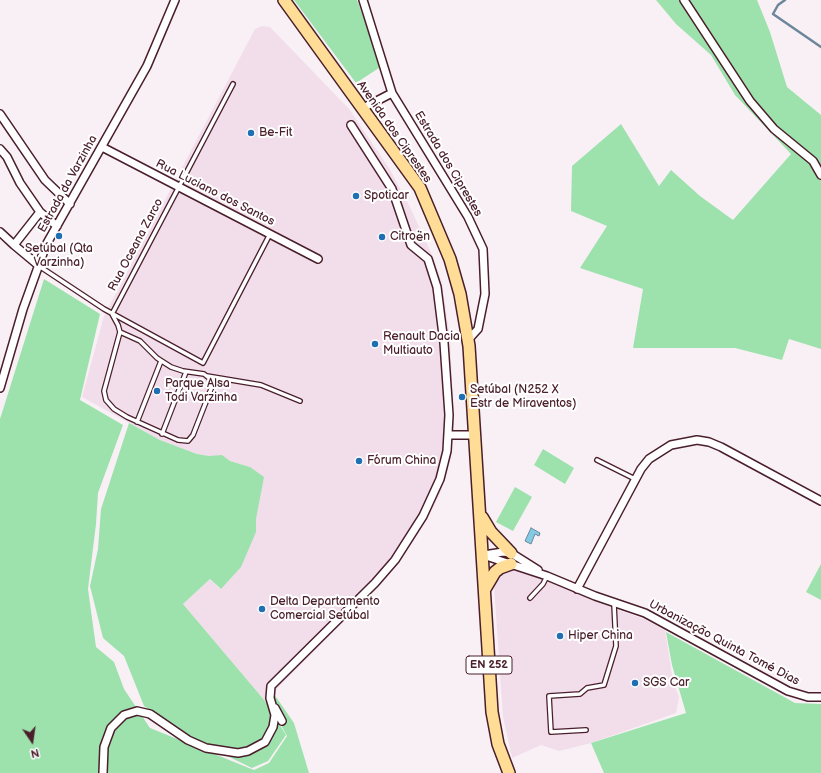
<!DOCTYPE html>
<meta charset="utf-8">
<style>
body{margin:0}
#map{position:relative;width:821px;height:773px;overflow:hidden;background:#f9f0f6;font-family:"Balsamiq Sans",sans-serif}
canvas{display:block}
.north{position:absolute;left:12px;top:721px;width:40px;height:40px;-webkit-text-stroke:3px #fff;paint-order:stroke;rotate:167deg;font-size:11px;font-weight:700;line-height:16px;text-align:center;color:#4a1f2b}
.north::after{content:'';display:block;margin:auto;width:14px;height:18px;background:#4a1f2b;clip-path:polygon(50% 0,100% 100%,50% 72%,0 100%)}
</style>
<div id="map">
<canvas width="821" height="773"></canvas>
<div class="north">N</div>
</div>
<script>
const g = document.querySelector('canvas').getContext('2d');
g.lineJoin = 'round';
function paint(path, color) { g.fillStyle = color; g.fill(path, 'evenodd'); }
const toPath = rows => new Path2D(rows.map(r => 'M' + r).join(''));
function trace(path, color, width, dash) { g.strokeStyle = color; g.lineWidth = width; g.lineCap = dash ? 'butt' : 'round'; g.setLineDash(dash || []); g.stroke(path); }
function drawText(font, color, halo, rows, align = 'center') {
  g.font = font + ' "Balsamiq Sans",sans-serif'; g.lineWidth = 4; g.setLineDash([]); g.textBaseline = 'middle'; g.strokeStyle = halo; g.fillStyle = color; for (const [text, x, y, turn = 0] of rows) {
    g.save(); g.translate(x, y); g.rotate((+turn || 0) * Math.PI / 180); g.textAlign = isNaN(turn) ? turn : align; if (halo) g.strokeText(text, 0, 0); g.fillText(text, 0, 0); g.restore();
  }
}
paint(toPath([
 [262,26,270,27,349,109,389,168,409,205,434,259,442,283,450,338,454,424,450,460,441,491,430,514,412,543,374,591,265,701,183,604,210,579,220,589,256,532,250,467,230,461,222,456,209,456,197,454,160,440,82,397,104,316,255,29],
 [510,569,539,578,610,607,644,619,665,630,673,681,679,697,676,713,591,743,559,751,541,745,512,758,503,717,494,585,499,574]
]), '#f2ddeb');
paint(toPath([
 [294,0,357,0,382,66,356,83],
 [656,0,757,0,770,32,787,87,821,115,821,349,789,339,782,360,735,348,633,348,643,289,580,268,607,226,571,211,572,166,621,124,659,186,671,170,700,196,733,220,791,154,735,95,711,55,676,24],
 [44,279,100,314,80,400,123,425,98,493,96,524,88,589,96,647,114,662,124,689,150,728,254,770,269,763,287,736,268,702,274,694,294,723,309,773,0,773,0,419],
 [129,423,160,440,197,454,209,456,222,455,230,461,250,467,264,477,256,519,256,532,241,567,221,589,210,579,183,604,265,701,286,735,268,761,252,768,190,738,144,706,124,656,103,638,90,586,98,549,101,509],
 [543,449,574,468,565,484,534,465],
 [515,487,532,497,513,531,496,522],
 [821,564,821,600,806,592],
 [666,632,795,703,821,704,821,773,604,773,591,743,686,713,672,665]
]), '#9de2ad');
const water = toPath([
 [531,528,540,533,539,536,535,534,531,544,525,541,531,528]
]);
paint(water, '#83cbe4');
trace(water, '#6c869a', 1);
trace(toPath([
 [785,0,778,5,773,14,821,47]
]), '#6c869a', 2.5);
const service = toPath([
 [39,266,104,309,203,363,270,234],
 [120,332,140,341,157,358,171,367,183,371,204,374,209,378,211,383,211,389,193,435,188,441,178,440,127,417,114,409,106,400,104,391,120,332,118,325,112,314,233,84],
 [207,376,261,385,300,401],
 [137,422,161,361],
 [162,434,186,372],
 [597,460,635,479],
 [530,598,543,584,547,576],
 [586,730,551,732,549,696,580,694,587,688,604,685,616,646,614,604]
]);
const minor = toPath([
 [363,0,392,93,468,217,483,249,485,294,478,329,468,340],
 [684,0,750,101,774,129,813,161,821,175],
 [363,108,392,93],
 [0,114,45,180,70,204],
 [102,147,318,259],
 [0,149,7,157,20,183,40,212],
 [0,232,14,245],
 [38,265,14,245,40,212,57,226],
 [0,388,23,309,46,245,147,66,175,0],
 [448,435,475,435],
 [483,555,547,576,595,596,645,613,788,691,808,697,821,697],
 [484,555,503,552,511,553,538,570],
 [577,589,641,469,649,459,671,445,697,440,709,442,721,447,821,501],
 [275,708,282,721],
 [103,773,104,747,111,728,124,715,137,711,150,714,188,740,206,748,238,753,248,751,265,742,273,727,275,715,270,698,271,686,375,583,395,560,423,516,440,479,447,451,449,415,444,343,437,287,428,259,411,245,392,189,351,125]
]);
const primary = toPath([
 [284,0,420,188,450,259,460,294,469,346,492,712,498,744,509,773],
 [482,517,491,532,511,553],
 [485,589,495,572,500,568,511,564]
]);
trace(service, '#4a1f2b', 6);
trace(minor, '#4a1f2b', 10);
trace(primary, '#4a1f2b', 14);
trace(service, '#fff', 3.5);
trace(minor, '#fff', 7);
trace(primary, '#ffdd96', 11);
for (const [x, y, r, color] of [
 [251,133,4,"#1f6fb2"],
 [356,196,4,"#1f6fb2"],
 [59,236,4,"#1f6fb2"],
 [382,237,4,"#1f6fb2"],
 [375,344,4,"#1f6fb2"],
 [157,391,4,"#1f6fb2"],
 [462,397,4,"#1f6fb2"],
 [359,461,4,"#1f6fb2"],
 [262,609,4,"#1f6fb2"],
 [560,636,4,"#1f6fb2"],
 [635,683,4,"#1f6fb2"]
]) { const dot = new Path2D(); dot.arc(x, y, r, 0, 2 * Math.PI); g.fillStyle = color; g.fill(dot); trace(dot, '#fff', 1.5); }
for (const [x, y, w] of [
 [489,665,46]
]) { const box = new Path2D(); box.roundRect(x - w / 2, y - 9, w, 18, 3); g.fillStyle = '#fff'; g.fill(box); trace(box, '#4a1f2b', 1); }
drawText('bold 11px', '#4a1f2b', null, [
 ["EN 252",489,665]
]);
drawText('12px', '#4a1f2b', '#fff', [
 ["Avenida dos Ciprestes",394,132,55],
 ["Estrada dos Ciprestes",448,164,59],
 ["Estrada da Varzinha",68,184,-61],
 ["Rua Luciano dos Santos",215,193,27],
 ["Rua Oceana Zarco",136,245,-62],
 ["Urbanização Quinta Tomé Dias",724,643,28]
]);
drawText('12px', '#4a1f2b', '#fff', [
 ["Be-Fit",259,133],
 ["Spoticar",364,196],
 ["Citroën",390,237],
 ["Setúbal (Qta",59,249,"center"],
 ["Varzinha)",59,263,"center"],
 ["Renault Dacia",383,337],
 ["Multiauto",383,351],
 ["Parque Alsa",165,384],
 ["Todi Varzinha",165,398],
 ["Setúbal (N252 X",470,390],
 ["Estr de Miraventos)",470,404],
 ["Fórum China",367,461],
 ["Delta Departamento",270,602],
 ["Comercial Setúbal",270,616],
 ["Hiper China",568,636],
 ["SGS Car",643,683]
], 'left');
</script>
